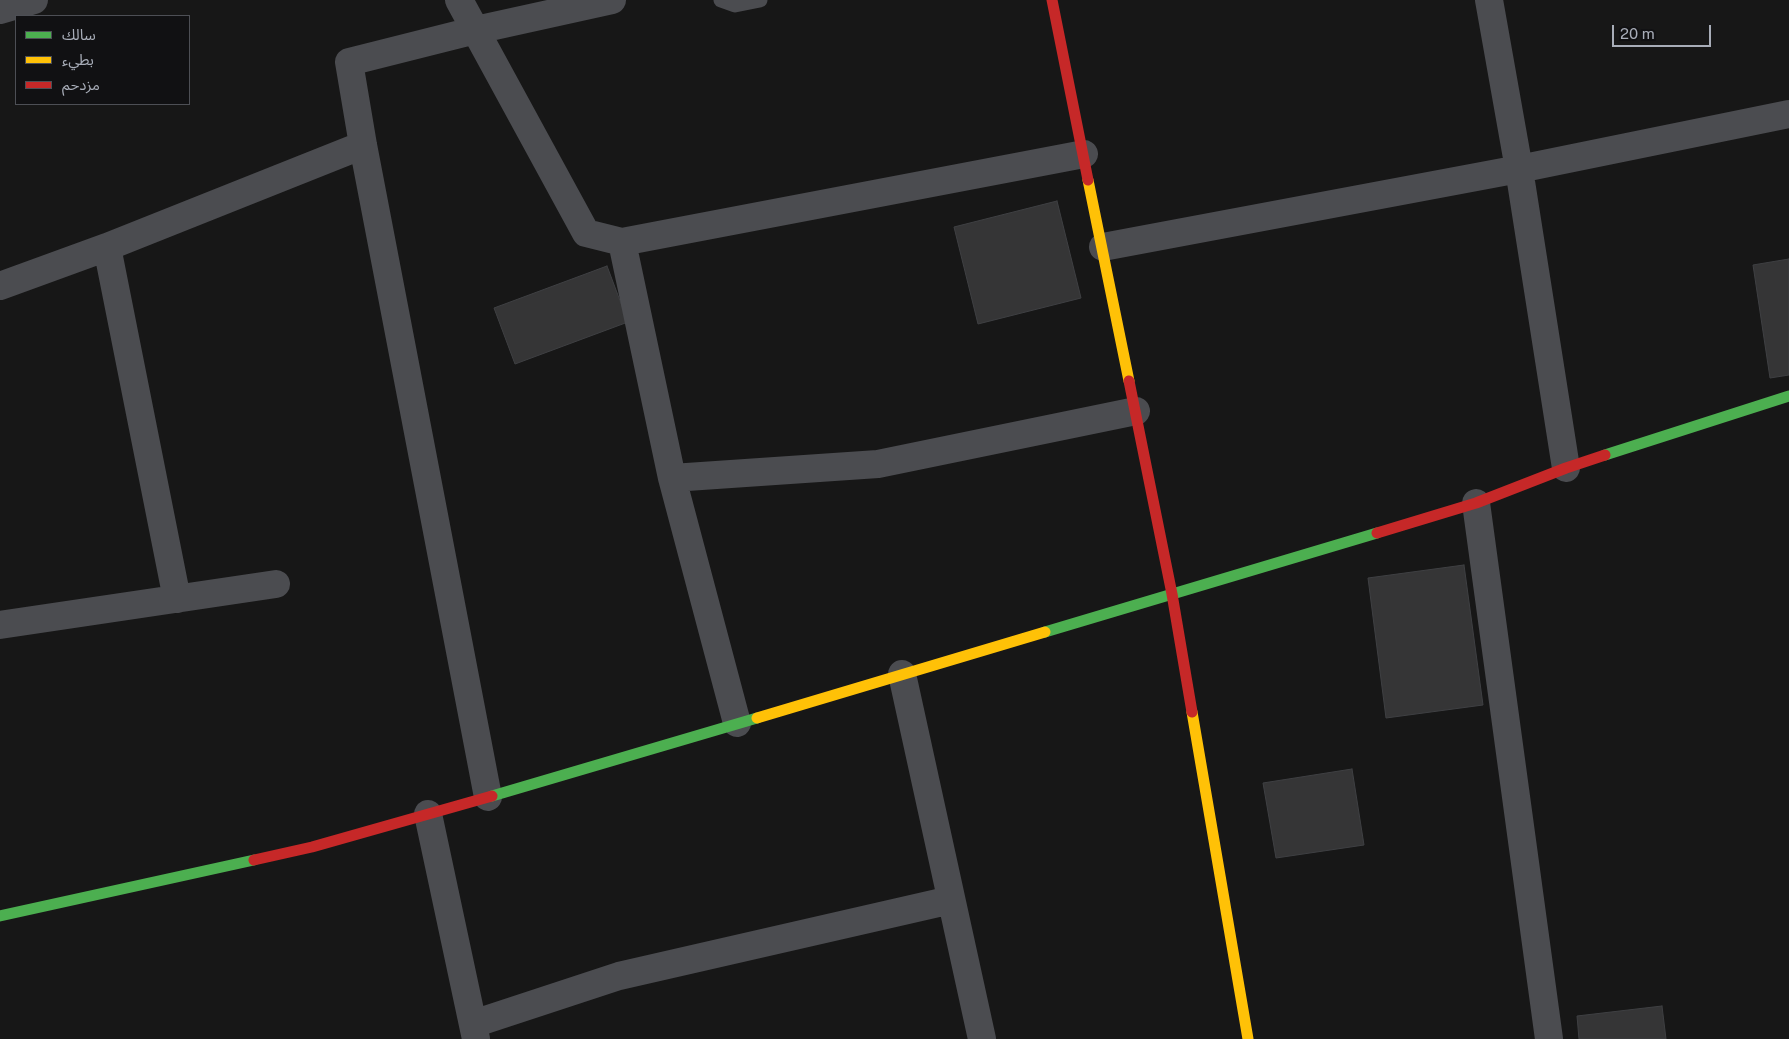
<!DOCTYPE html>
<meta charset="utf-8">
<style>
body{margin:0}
#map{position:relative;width:1789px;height:1039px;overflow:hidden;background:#171717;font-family:"Public Sans","Noto Sans Arabic",sans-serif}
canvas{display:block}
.legend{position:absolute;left:15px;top:15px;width:175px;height:90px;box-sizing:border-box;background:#111113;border:1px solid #4d4f55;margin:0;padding:6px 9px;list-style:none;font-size:15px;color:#a8adb8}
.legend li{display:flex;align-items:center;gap:10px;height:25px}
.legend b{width:25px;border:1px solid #4d4f55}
.scale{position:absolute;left:1612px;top:25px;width:99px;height:22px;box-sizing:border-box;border:2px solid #a8adb8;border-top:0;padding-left:6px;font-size:15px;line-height:18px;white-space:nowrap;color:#a8adb8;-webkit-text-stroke:4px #111113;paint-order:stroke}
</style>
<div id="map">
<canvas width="1789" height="1039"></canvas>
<ul class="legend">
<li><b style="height:6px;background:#4caf50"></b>سالك</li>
<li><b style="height:6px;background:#ffc107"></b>بطيء</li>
<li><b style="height:6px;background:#c62828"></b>مزدحم</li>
</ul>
<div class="scale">20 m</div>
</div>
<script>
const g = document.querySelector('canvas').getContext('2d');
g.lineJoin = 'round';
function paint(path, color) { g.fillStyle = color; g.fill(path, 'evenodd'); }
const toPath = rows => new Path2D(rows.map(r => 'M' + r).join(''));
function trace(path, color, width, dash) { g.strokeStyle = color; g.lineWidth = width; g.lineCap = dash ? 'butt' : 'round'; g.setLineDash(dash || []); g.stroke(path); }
const building = toPath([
 [1057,201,1081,298,978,324,954,227,1057,201],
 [1789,259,1789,375,1770,378,1753,265,1789,259],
 [607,266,628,322,515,364,494,308,607,266],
 [1464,565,1483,705,1386,718,1368,578,1464,565],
 [1352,769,1364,845,1276,858,1263,783,1352,769],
 [1662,1006,1666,1039,1579,1039,1577,1016,1662,1006]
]);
paint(building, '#353536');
trace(building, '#3f4043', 1);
trace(toPath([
 [721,0,735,5,760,0]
]), '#4b4c50', 15);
trace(toPath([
 [459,0,586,233,622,242],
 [1489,0,1519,169,1566,468],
 [0,10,34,0],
 [107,247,177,599],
 [1103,247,1519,169,1789,114],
 [0,286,107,247,363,145],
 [672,478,878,464,1136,411],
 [1476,503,1549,1039],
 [0,625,276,584],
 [902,674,982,1039],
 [737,723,672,478,622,242,1084,154],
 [488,797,363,145,349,62,476,30,612,0],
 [428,814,476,1039],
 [473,1024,619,976,951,900]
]), '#4b4c50', 28);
trace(toPath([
 [1605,455,1789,396],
 [1045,632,1377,533],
 [492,796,757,718],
 [0,916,254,860]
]), '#4caf50', 11);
trace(toPath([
 [1088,180,1129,381],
 [1192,712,1248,1039],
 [757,718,1045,632]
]), '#ffc107', 11);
trace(toPath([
 [1052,0,1088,180],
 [1129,381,1172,594,1192,712],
 [1377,533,1476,503,1566,468,1605,455],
 [254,860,312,847,492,796]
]), '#c62828', 11);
</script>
